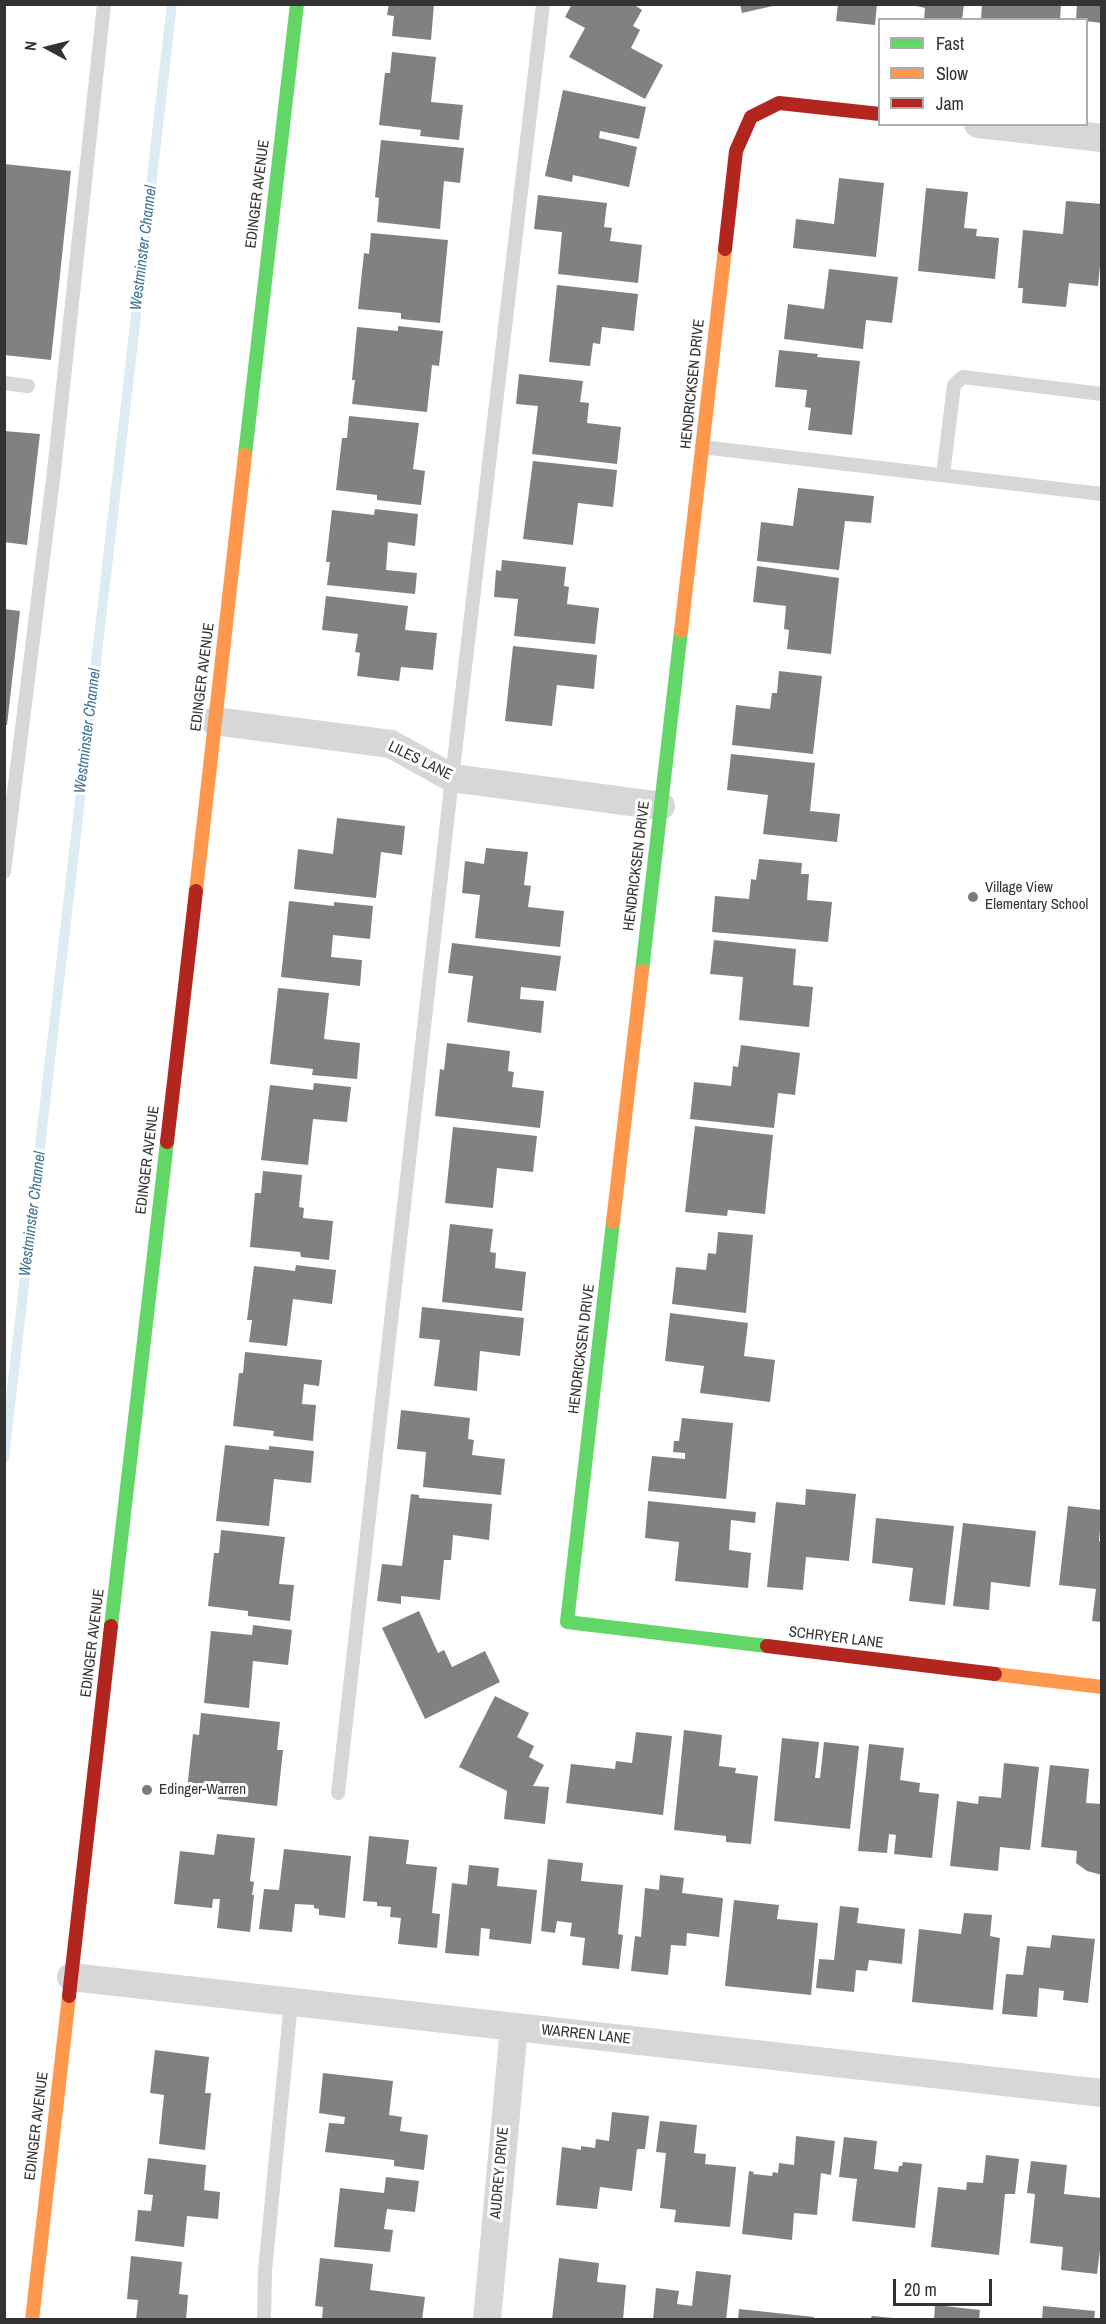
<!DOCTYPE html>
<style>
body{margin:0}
#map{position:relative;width:1106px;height:2324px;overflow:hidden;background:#fff;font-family:"Archivo Narrow",sans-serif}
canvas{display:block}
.frame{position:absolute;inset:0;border:6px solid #333;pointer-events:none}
.legend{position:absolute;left:878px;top:18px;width:210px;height:108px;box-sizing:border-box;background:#fff;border:2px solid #adadad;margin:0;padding:8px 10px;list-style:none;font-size:18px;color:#333}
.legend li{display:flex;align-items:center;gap:12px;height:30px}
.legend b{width:30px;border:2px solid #adadad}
.north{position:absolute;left:18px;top:18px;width:60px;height:60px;-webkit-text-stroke:4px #fff;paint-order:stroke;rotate:277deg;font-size:16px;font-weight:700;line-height:24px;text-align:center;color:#333}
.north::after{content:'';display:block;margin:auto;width:21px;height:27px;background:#333;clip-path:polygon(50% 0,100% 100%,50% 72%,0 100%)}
.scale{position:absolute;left:893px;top:2279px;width:99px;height:27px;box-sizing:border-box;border:3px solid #333;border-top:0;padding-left:8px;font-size:18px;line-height:21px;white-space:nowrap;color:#333;-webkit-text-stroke:4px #fff;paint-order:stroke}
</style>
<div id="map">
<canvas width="1106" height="2324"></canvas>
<div class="frame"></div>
<ul class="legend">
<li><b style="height:8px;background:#63d668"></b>Fast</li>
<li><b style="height:8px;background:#ff974d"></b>Slow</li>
<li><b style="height:8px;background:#b3261e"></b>Jam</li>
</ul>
<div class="north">N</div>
<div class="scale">20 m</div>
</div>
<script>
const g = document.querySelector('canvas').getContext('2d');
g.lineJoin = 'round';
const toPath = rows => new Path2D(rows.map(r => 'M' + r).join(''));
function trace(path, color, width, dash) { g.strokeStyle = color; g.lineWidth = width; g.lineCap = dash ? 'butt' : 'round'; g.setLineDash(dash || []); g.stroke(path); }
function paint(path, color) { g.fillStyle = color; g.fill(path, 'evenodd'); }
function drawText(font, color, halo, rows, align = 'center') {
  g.font = font + ' "Archivo Narrow",sans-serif'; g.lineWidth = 6; g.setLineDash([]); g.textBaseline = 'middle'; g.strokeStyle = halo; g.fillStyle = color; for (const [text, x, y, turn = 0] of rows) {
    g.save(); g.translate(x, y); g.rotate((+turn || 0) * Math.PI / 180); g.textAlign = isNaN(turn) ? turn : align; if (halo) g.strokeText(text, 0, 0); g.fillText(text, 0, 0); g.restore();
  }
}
trace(toPath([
 [4,1458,172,4]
]), '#ddebf3', 10);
paint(toPath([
 [389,4,434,4,431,40,392,36,394,16,387,15],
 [572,4,633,4,642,10,633,26,640,30,631,48,663,65,645,99,569,57,585,28,565,17],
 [740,4,777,4,777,5,742,13],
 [838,4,877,4,875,25,836,21],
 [909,4,964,4,962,20,924,20,925,8],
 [982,4,1061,4,1060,20,981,20],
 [1077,4,1102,4,1102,23,1076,20],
 [392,52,436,57,431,102,463,105,459,140,420,136,421,130,379,125,385,73,390,73],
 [563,90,646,107,639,139,600,131,599,138,637,147,629,187,573,175,572,182,545,176],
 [381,140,464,148,460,183,444,181,440,229,377,222,379,198,375,197],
 [4,164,71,171,51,360,4,355],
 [839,178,884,183,876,257,793,248,796,219,834,224],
 [926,188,968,192,964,228,977,229,976,236,999,238,995,279,918,271],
 [538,195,607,203,604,227,612,228,610,241,642,245,638,283,558,274,562,232,534,229],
 [1066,201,1102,204,1102,246,1098,286,1069,283,1066,307,1022,303,1023,288,1018,288,1023,230,1063,234],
 [371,233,448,240,440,323,401,319,401,313,358,309,364,253,369,254],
 [829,269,898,277,892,323,866,320,863,349,784,339,788,304,824,309],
 [557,285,638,294,634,331,602,327,600,344,593,343,590,366,549,362],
 [398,326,443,331,439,366,432,365,427,412,352,404,355,380,352,380,357,327,398,331],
 [779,350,818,354,817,357,860,361,852,435,808,430,811,408,805,407,807,390,775,387],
 [519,374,583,381,580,402,589,403,587,423,621,427,617,464,532,454,538,406,516,404],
 [349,416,419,423,413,469,425,471,421,505,377,500,377,495,336,490,342,438,347,438],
 [4,431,40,434,27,545,4,542],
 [533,461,617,470,613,507,578,503,573,545,523,539],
 [798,488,874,496,871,523,845,521,839,570,757,561,761,522,793,526],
 [375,509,418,514,415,546,388,542,386,570,417,573,415,594,327,585,330,562,326,562,332,510,374,515],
 [502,560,566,567,564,586,569,587,567,604,599,608,595,644,514,636,518,599,494,597,496,570,501,571],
 [757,566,839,578,831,654,787,649,789,630,784,629,786,606,753,602],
 [326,596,408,606,405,630,437,633,433,670,401,667,399,681,357,676,360,653,355,652,358,634,322,630],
 [4,609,20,611,7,725,4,725],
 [513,646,597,655,594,689,557,685,552,726,505,721],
 [779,671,822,676,813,754,732,745,736,705,770,709,772,693,777,693],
 [731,754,815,763,810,811,840,814,837,842,763,834,768,795,727,790],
 [337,818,405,826,402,855,381,852,376,898,294,889,298,849,333,854],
 [486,848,528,852,524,885,531,886,528,907,564,911,560,947,475,938,480,895,462,893,465,861,484,864],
 [759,859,802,863,801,874,809,874,807,900,832,902,828,942,712,932,715,896,749,899,751,879,756,880],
 [289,901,334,906,334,902,373,906,370,939,333,935,331,957,362,960,360,986,281,977],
 [714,940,796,949,793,985,813,987,809,1027,739,1020,743,977,710,974],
 [452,943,561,956,556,991,521,987,520,999,544,1001,541,1033,467,1022,473,976,448,973],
 [278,988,329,993,324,1039,360,1043,357,1079,312,1075,313,1069,270,1064],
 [447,1043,510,1051,508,1071,514,1072,512,1087,544,1091,540,1128,435,1116,440,1069,444,1070],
 [741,1045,800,1053,795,1095,778,1093,774,1128,690,1119,694,1082,731,1086,733,1066,738,1067],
 [314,1083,351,1087,347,1122,313,1119,308,1165,261,1160,270,1085,313,1090],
 [695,1126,773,1135,765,1214,728,1210,727,1216,685,1212],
 [453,1127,537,1136,533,1172,497,1168,493,1208,445,1203],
 [263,1171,302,1175,299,1207,304,1208,303,1218,333,1221,329,1260,301,1257,300,1252,250,1247,255,1193,261,1193],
 [450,1224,493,1229,490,1252,496,1253,495,1268,526,1272,522,1311,442,1302],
 [718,1232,753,1235,746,1313,672,1304,676,1267,706,1270,708,1253,716,1254],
 [296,1265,336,1270,332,1304,293,1299,287,1346,249,1342,252,1320,247,1320,254,1266,295,1271],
 [422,1307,524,1318,520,1356,480,1351,477,1391,434,1386,440,1340,419,1338],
 [670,1313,748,1323,744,1356,775,1360,770,1402,700,1393,704,1366,665,1361],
 [245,1352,322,1360,319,1386,304,1384,302,1404,316,1405,313,1441,273,1436,274,1431,233,1426,239,1373,243,1373],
 [401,1410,470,1418,468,1439,474,1440,472,1455,505,1459,501,1495,423,1487,426,1452,397,1449],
 [682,1418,733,1423,726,1499,648,1491,652,1456,685,1459,685,1453,673,1452,674,1441,679,1441],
 [225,1445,269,1450,269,1446,314,1451,311,1483,274,1479,269,1526,216,1521],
 [806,1489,856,1494,849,1561,806,1557,803,1590,767,1587,776,1502,805,1505],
 [411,1494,419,1495,419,1498,492,1504,489,1540,453,1535,451,1560,444,1560,440,1600,401,1596,401,1604,377,1601,382,1564,402,1566],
 [648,1501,756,1512,755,1523,731,1520,729,1550,751,1553,748,1588,675,1581,679,1542,645,1538],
 [1068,1506,1102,1510,1099,1541,1102,1541,1102,1622,1092,1621,1096,1589,1059,1585],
 [876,1518,954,1526,945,1605,909,1601,913,1568,872,1563],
 [963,1523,1036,1531,1030,1587,991,1582,989,1610,953,1606],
 [221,1530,285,1537,279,1584,294,1585,290,1621,248,1616,248,1611,208,1606,214,1553,219,1553],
 [419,1611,438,1653,444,1650,452,1667,485,1651,500,1682,425,1719,382,1628],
 [253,1625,292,1630,288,1665,253,1661,249,1708,204,1703,211,1631,252,1635],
 [495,1696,529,1713,517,1737,534,1746,529,1757,544,1765,533,1786,549,1787,545,1824,504,1819,507,1791,459,1767],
 [201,1713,280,1722,277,1750,283,1750,277,1806,218,1799,219,1794,187,1790,193,1734,199,1735],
 [684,1730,722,1735,719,1766,736,1768,735,1773,758,1776,751,1844,726,1842,726,1836,674,1830],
 [636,1732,672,1736,663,1815,566,1803,571,1764,615,1769,616,1761,632,1763],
 [782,1738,819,1742,815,1778,820,1778,824,1742,859,1746,850,1829,774,1821],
 [869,1744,904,1748,900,1780,920,1783,919,1792,939,1794,932,1858,894,1854,896,1835,889,1834,887,1853,858,1851],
 [1004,1763,1039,1767,1030,1850,1000,1847,998,1871,950,1866,957,1801,978,1804,979,1796,1001,1798],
 [1050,1765,1089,1769,1086,1803,1102,1804,1102,1875,1087,1871,1076,1863,1077,1851,1041,1847],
 [217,1834,255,1838,250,1881,254,1882,252,1895,254,1895,250,1932,217,1928,220,1899,213,1899,212,1908,174,1904,180,1851,214,1855],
 [369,1836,409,1840,406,1864,437,1867,432,1913,440,1914,437,1948,398,1944,401,1918,390,1917,391,1907,377,1906,377,1902,363,1901],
 [284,1849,351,1856,345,1918,319,1915,319,1909,314,1908,314,1905,295,1904,292,1932,259,1929,264,1889,279,1890],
 [548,1859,583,1863,581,1881,623,1885,618,1934,623,1935,619,1969,582,1965,585,1938,570,1936,572,1923,557,1921,555,1933,541,1931],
 [469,1865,499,1868,497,1886,537,1890,531,1944,489,1939,490,1929,481,1928,479,1956,445,1953,452,1883,467,1885],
 [660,1875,684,1878,682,1893,723,1898,719,1937,687,1933,686,1946,671,1945,668,1975,631,1971,635,1936,641,1937,645,1888,659,1890],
 [734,1900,779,1905,777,1919,818,1923,811,1995,725,1986],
 [840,1906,859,1908,857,1923,905,1929,902,1964,869,1960,867,1971,856,1970,854,1992,816,1988,819,1959,834,1960],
 [964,1913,992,1915,990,1936,1000,1938,993,2010,912,2002,919,1929,961,1934],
 [1052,1935,1095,1939,1088,2003,1063,2000,1064,1991,1039,1988,1037,2017,1002,2014,1006,1974,1023,1975,1027,1946,1050,1948],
 [155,2050,209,2057,205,2093,211,2093,205,2150,159,2144,164,2095,150,2093],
 [323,2073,393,2081,389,2115,402,2117,400,2131,428,2135,424,2170,394,2166,394,2160,325,2152,329,2123,344,2124,345,2117,319,2113],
 [612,2112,649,2116,645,2149,637,2149,632,2191,600,2187,597,2209,556,2205,562,2147,581,2150,581,2146,595,2148,596,2139,609,2141],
 [660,2121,697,2125,694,2153,706,2154,705,2164,736,2167,730,2227,674,2222,676,2210,660,2208,666,2153,656,2152],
 [796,2136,835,2141,831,2175,821,2173,817,2215,794,2213,792,2240,742,2234,749,2171,754,2172,753,2174,772,2176,773,2172,778,2173,779,2163,794,2165],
 [844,2137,877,2141,874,2169,898,2172,899,2166,902,2166,903,2162,922,2164,915,2228,852,2221,857,2179,839,2177],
 [986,2155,1019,2159,1015,2194,1005,2194,999,2255,931,2247,938,2187,966,2190,967,2182,983,2183],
 [148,2158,206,2165,204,2190,220,2192,218,2219,187,2216,184,2247,135,2241,138,2210,151,2211,153,2195,144,2194],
 [1031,2161,1067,2165,1064,2194,1102,2198,1102,2235,1097,2274,1061,2270,1063,2247,1030,2243,1035,2194,1027,2193],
 [386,2177,419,2181,415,2212,387,2209,384,2229,393,2230,390,2252,334,2247,340,2188,384,2193],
 [131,2256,182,2262,179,2294,188,2295,186,2320,136,2320,138,2300,127,2299],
 [320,2258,373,2264,370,2290,425,2297,422,2320,322,2320,323,2307,315,2306],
 [559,2258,599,2263,597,2282,626,2285,623,2320,552,2320],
 [696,2271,731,2275,726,2320,653,2320,656,2288,679,2291,677,2304,692,2306],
 [935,2305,980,2310,979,2320,934,2320],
 [1043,2306,1095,2311,1094,2320,1042,2320],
 [739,2309,814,2317,814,2320,738,2320],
 [872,2316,893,2318,892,2320,870,2320]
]), '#818181');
trace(toPath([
 [4,383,28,386],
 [702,447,1102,494],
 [943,475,954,385,963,377,1102,394],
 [4,872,54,471,104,4],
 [338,1793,452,778,543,4],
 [264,2320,265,2271,291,2002]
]), '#d7d7d7', 14);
trace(toPath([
 [978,124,1102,138],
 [214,721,391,744,452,778,661,806],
 [71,1977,1102,2093],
 [487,2320,514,2027]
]), '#d7d7d7', 28);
trace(toPath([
 [245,455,297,4],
 [642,971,681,631],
 [613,1222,567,1622,767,1646],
 [111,1626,167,1142]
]), '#63d668', 14);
trace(toPath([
 [681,631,725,249],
 [196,891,245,455],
 [613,1222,642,971],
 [995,1674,1102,1687],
 [32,2320,69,1996]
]), '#ff974d', 14);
trace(toPath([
 [725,249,736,151,751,117,779,103,880,114],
 [167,1142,196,891],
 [767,1646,995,1674],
 [69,1996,111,1626]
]), '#b3261e', 14);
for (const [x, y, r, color] of [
 [973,897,6,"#7a7a7a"],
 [147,1790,6,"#7a7a7a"]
]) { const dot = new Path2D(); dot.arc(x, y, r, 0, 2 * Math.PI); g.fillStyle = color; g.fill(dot); trace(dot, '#fff', 2); }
drawText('15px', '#333', '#fff', [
 ["EDINGER AVENUE",258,194,-83],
 ["HENDRICKSEN DRIVE",693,384,-84],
 ["EDINGER AVENUE",203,677,-83],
 ["LILES LANE",420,761,26],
 ["HENDRICKSEN DRIVE",637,866,-83],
 ["EDINGER AVENUE",148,1160,-83],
 ["HENDRICKSEN DRIVE",582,1349,-83],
 ["SCHRYER LANE",836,1638,7],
 ["EDINGER AVENUE",93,1643,-83],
 ["WARREN LANE",586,2035,6],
 ["EDINGER AVENUE",37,2126,-83],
 ["AUDREY DRIVE",500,2173,-85]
]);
drawText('15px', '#333', '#fff', [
 ["Village View",985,888],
 ["Elementary School",985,905],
 ["Edinger-Warren",159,1790]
], 'left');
drawText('italic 16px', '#3f7597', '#fff', [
 ["Westminster Channel",144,248,-83],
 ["Westminster Channel",88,731,-83],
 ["Westminster Channel",33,1214,-83]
]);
</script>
